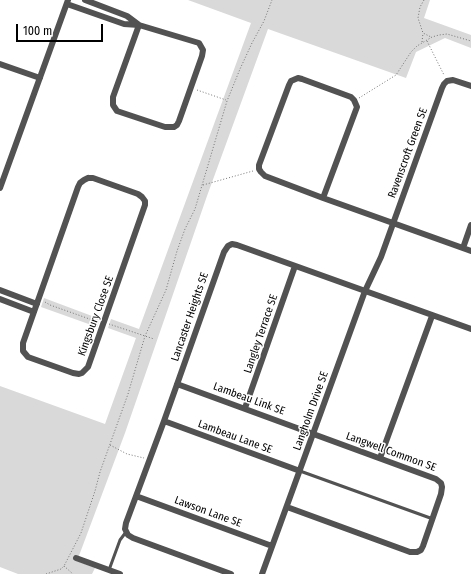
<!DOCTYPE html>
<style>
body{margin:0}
#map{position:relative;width:471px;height:574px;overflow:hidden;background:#fff;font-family:"Fira Sans Condensed",sans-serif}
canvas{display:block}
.scale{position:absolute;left:16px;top:24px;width:87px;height:18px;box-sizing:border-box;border:2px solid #000;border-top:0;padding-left:5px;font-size:12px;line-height:14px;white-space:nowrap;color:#000;-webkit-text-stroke:3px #fff;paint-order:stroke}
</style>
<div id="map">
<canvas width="471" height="574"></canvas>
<div class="scale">100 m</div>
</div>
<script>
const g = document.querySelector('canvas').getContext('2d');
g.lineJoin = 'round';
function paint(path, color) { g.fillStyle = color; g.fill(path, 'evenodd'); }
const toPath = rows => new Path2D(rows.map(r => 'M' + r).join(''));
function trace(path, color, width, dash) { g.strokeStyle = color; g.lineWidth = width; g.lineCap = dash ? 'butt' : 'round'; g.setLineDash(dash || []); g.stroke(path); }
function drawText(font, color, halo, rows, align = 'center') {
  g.font = font + ' "Fira Sans Condensed",sans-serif'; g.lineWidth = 3; g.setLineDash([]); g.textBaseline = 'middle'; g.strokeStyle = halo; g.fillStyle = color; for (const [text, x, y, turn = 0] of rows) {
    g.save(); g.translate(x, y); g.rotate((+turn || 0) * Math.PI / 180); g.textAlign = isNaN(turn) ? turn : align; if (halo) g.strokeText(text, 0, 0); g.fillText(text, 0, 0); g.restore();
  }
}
paint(toPath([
 [188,0,430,0,424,18,471,35,471,48,445,38,416,52,406,78,268,29,207,196,125,433,77,561,95,568,92,574,18,574,0,567,0,386,105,424,136,338,108,328,111,319,139,329,251,23],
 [44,298,100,319,97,327,41,307]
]), '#d9d9d9');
trace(toPath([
 [424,0,420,7,418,18,423,33,431,37],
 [427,41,444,75],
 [422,42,423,33],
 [197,90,226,100],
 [359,98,396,75,411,52,417,46,432,37,439,35,447,34,471,41],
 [203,185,253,171],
 [45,302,50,305,98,322],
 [109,324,154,339],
 [110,445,127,454,144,458],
 [64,566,73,574],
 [46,574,61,569,64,566,81,533,95,491,100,472,128,394,145,336,166,290,177,251,185,229,195,209,227,101,240,69,252,43,264,21,272,0]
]), '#747474', 1, [1, 2]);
trace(toPath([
 [300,471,433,519],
 [109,570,120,540,126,532]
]), '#525252', 3);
trace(toPath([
 [85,0,127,16,139,25],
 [67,4,124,24,139,25,199,43,203,50,202,56,179,121,177,125,174,127,165,127,117,111,113,105,113,97,139,25],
 [0,64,40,78],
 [88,178,93,178,138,194,142,197,145,201,145,205,88,367,82,373,79,374,73,373,28,357,23,351,23,343,78,187,80,183,84,180,88,178],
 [0,188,68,0],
 [323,198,265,176,261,172,259,169,259,165,289,85,291,81,298,78,302,79,351,97,354,100,357,107,323,198,471,251],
 [463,248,471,225],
 [0,290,37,304],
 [0,299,34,312],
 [177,384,436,479,441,483,442,487,441,494,423,546,421,550,417,552,410,552,287,507],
 [245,408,295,266],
 [164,421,300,471],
 [380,458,432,316],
 [136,496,272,546],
 [76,558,120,574],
 [231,574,133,538,128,535,125,529,126,523,164,421,224,252,228,246,232,244,237,245,471,329],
 [262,574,365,291,381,257,442,88,444,84,447,81,453,80,471,86]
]), '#525252', 6);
drawText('11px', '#000', '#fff', [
 ["Ravenscroft Green SE",408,153,-70],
 ["Kingsbury Close SE",96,316,-70],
 ["Lancaster Heights SE",190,317,-71],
 ["Langley Terrace SE",261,334,-71],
 ["Lambeau Link SE",249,399,20],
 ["Langholm Drive SE",311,411,-70],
 ["Lambeau Lane SE",235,437,20],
 ["Langwell Common SE",391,452,20],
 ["Lawson Lane SE",208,512,20]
]);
</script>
